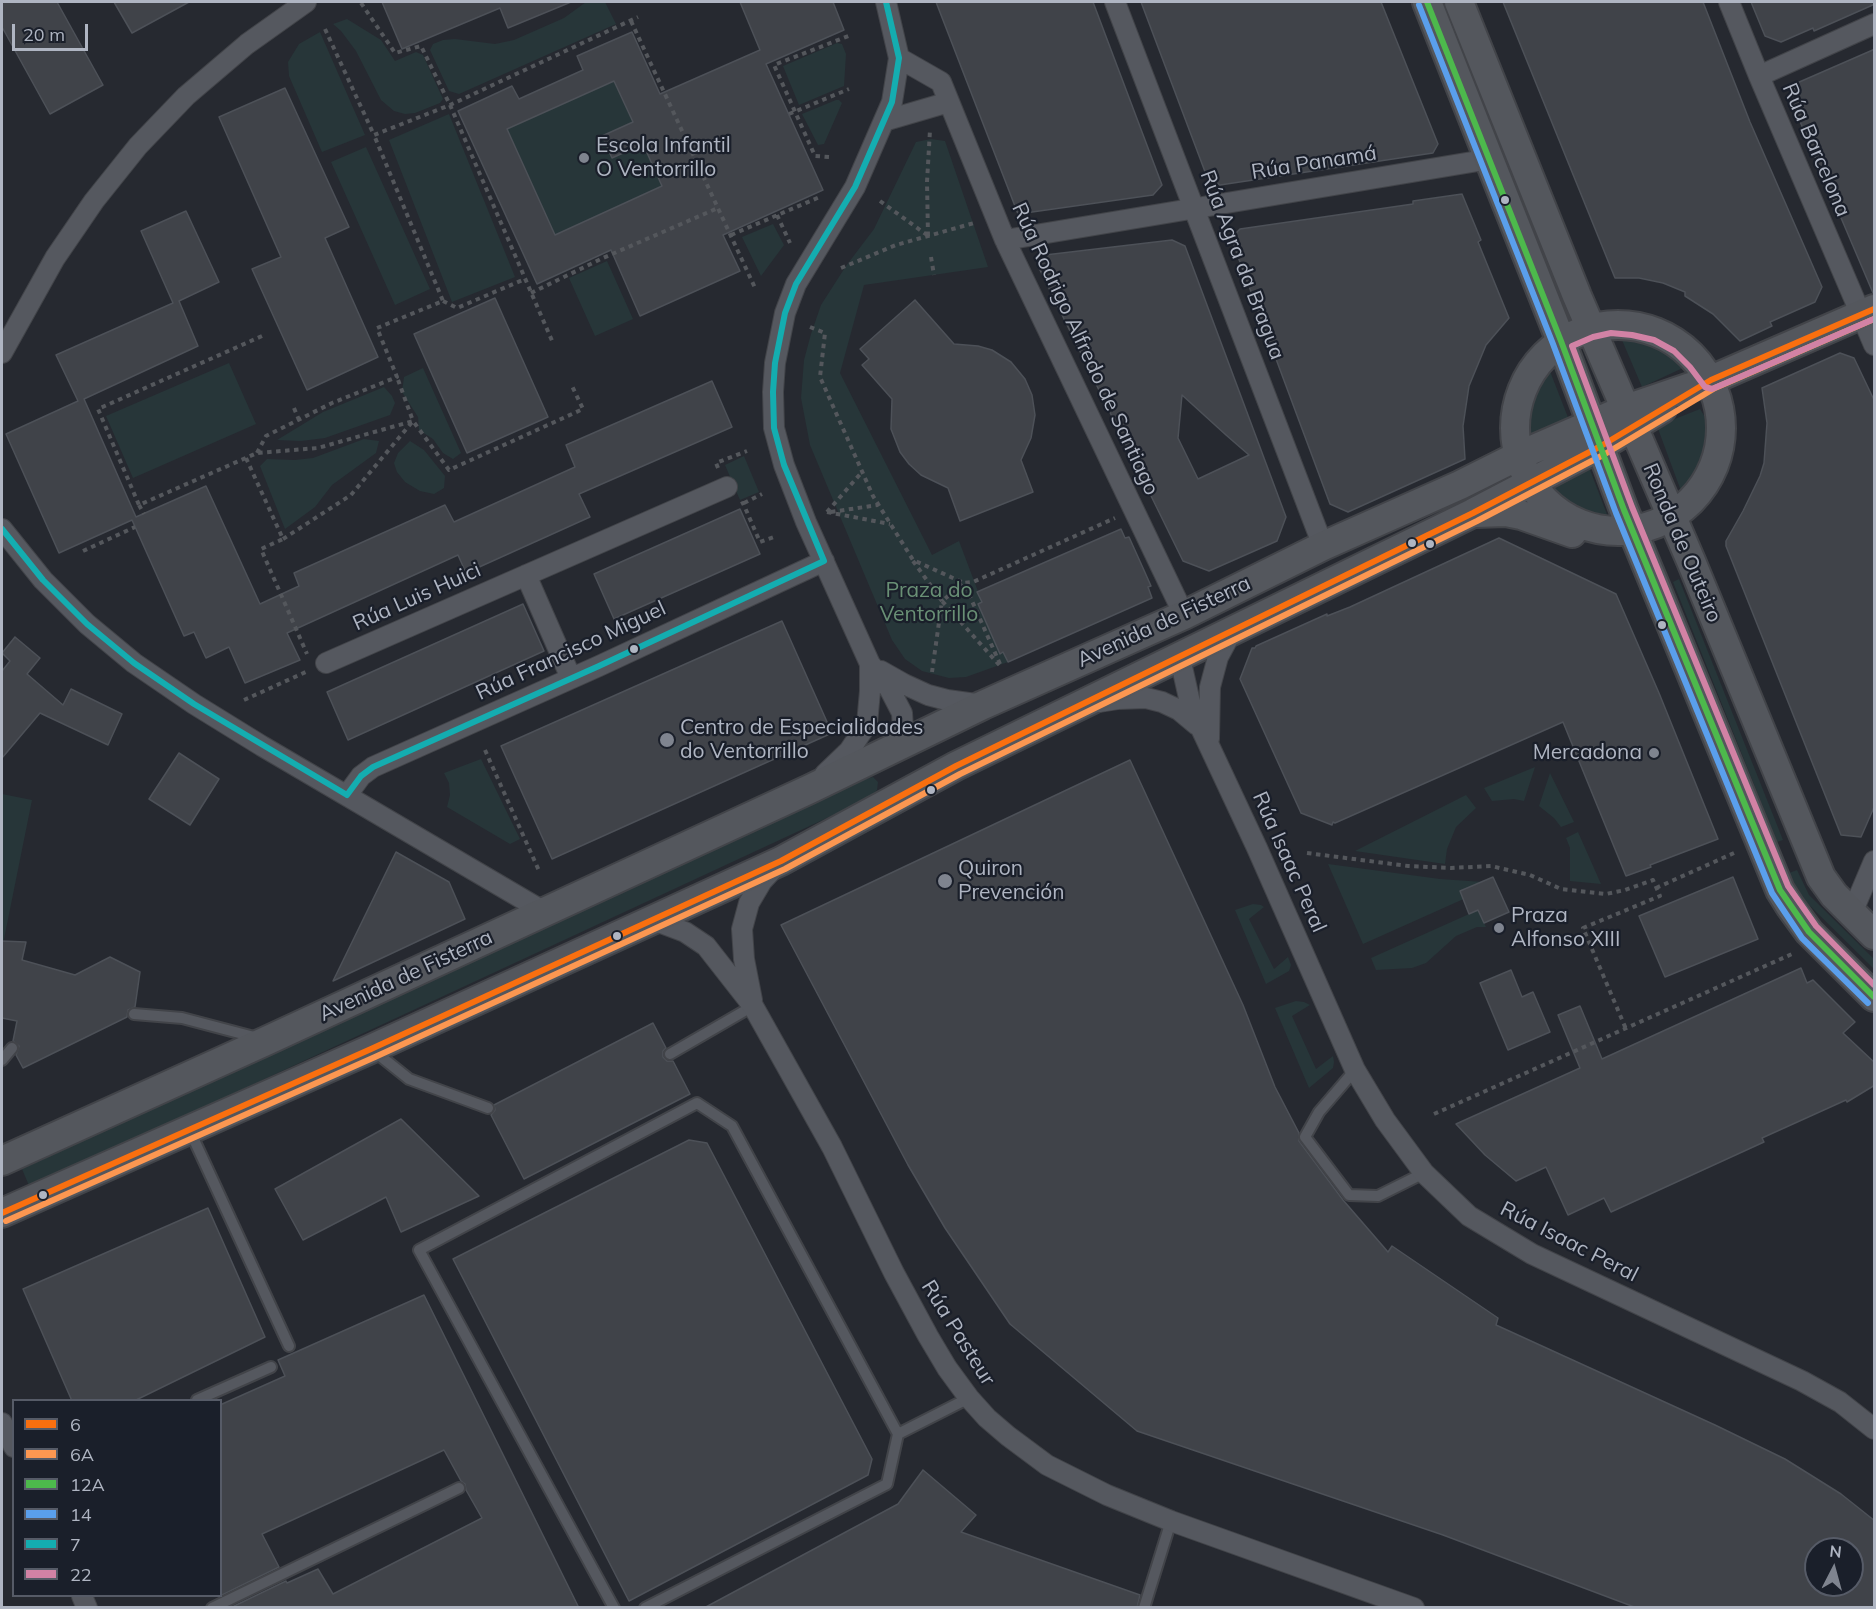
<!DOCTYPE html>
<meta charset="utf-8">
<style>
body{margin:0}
#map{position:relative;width:1876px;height:1609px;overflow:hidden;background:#262930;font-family:Mulish,sans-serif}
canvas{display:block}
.frame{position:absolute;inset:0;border:3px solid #afb5c2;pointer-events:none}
.legend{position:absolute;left:12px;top:1399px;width:210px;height:198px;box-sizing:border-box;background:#1a1f2a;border:2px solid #565b67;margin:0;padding:8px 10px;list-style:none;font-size:18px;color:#afb5c2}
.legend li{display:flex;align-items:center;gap:12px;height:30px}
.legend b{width:30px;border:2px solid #565b67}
.north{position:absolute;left:1804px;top:1537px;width:60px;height:60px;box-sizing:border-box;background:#1a1f2a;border:2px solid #565b67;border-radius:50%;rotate:6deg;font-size:16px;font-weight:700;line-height:24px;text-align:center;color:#afb5c2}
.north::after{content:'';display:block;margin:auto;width:21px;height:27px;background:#7f848f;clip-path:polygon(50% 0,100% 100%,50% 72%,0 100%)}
.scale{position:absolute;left:12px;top:24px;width:76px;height:27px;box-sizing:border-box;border:3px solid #afb5c2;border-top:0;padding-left:8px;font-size:18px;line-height:21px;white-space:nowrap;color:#afb5c2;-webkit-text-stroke:4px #1a1f2a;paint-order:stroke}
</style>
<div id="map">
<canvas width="1876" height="1609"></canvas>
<div class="frame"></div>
<ul class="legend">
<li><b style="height:8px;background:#f96f0f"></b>6</li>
<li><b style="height:8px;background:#fc9751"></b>6A</li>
<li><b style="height:8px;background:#4db94c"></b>12A</li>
<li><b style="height:8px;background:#5a9fec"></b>14</li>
<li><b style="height:8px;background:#14adb0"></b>7</li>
<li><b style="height:8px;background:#d282a5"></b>22</li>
</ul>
<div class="north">N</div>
<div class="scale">20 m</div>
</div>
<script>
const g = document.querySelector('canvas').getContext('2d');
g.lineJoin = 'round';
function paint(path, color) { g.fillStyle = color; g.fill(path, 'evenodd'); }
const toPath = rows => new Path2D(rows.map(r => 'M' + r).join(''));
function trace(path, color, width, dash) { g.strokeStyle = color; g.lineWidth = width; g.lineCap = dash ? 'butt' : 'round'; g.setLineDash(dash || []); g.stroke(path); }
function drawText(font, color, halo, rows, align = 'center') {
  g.font = font + ' Mulish,sans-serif'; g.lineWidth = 4.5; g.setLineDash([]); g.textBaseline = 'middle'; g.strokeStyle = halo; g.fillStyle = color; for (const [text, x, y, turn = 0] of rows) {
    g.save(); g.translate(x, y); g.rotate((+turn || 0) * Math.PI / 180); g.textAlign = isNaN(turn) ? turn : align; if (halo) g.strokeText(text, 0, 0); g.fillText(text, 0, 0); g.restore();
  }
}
paint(toPath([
 [586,2,605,2,616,24,459,94,449,91,430,50,433,44,443,40,455,39,495,44,514,40,564,18],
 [347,19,381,40,395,61,416,52,423,55,443,99,440,103,415,113,405,114,394,111,381,100,356,51,341,31,333,24],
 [320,32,365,135,322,152,289,76,288,62,299,44],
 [837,43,842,44,846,54,844,86,799,105,783,66],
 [614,81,662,186,555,235,507,129],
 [836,100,839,100,842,103,824,144,818,145,802,114],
 [449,114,515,277,452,302,389,140],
 [931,139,945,141,988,267,864,285,840,373,932,555,959,541,982,602,978,604,1008,662,966,677,949,678,922,671,905,659,892,640,810,445,801,398,804,360,811,334,821,305,846,266,874,229,916,142],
 [366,147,430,289,395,305,331,162],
 [773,224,784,245,761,276,742,237],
 [607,261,633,319,595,336,569,278],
 [1619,333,1638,334,1654,341,1672,352,1685,367,1642,387],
 [1546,361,1569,420,1524,439,1523,414,1529,394],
 [229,363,256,424,133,478,106,416],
 [423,368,461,453,453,459,443,453,433,439,419,430,418,417,402,392,404,377],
 [384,387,392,396,395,403,390,415,325,438,301,441,277,440,323,412],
 [1700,409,1705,417,1706,429,1703,450,1694,474,1681,491,1657,426],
 [364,439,379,441,376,453,332,485,315,507,285,529,260,466,267,459,295,460,313,458],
 [410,441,424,450,445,476,444,488,434,494,420,491,405,482,397,472,394,463,398,453],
 [744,456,759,492,740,500,725,465],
 [1587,462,1608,517,1588,514,1571,507,1554,496,1543,484],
 [1679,579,1783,840,1777,842,1673,582],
 [481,759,520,839,510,844,447,807,450,795,449,783,444,773],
 [1535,767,1524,801,1514,799,1492,801,1484,788],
 [1550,773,1574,822,1561,827,1554,818,1539,806],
 [873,777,878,782,877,790,870,798,30,1188,22,1169,862,780],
 [2,794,32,800,2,949],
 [1466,795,1476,808,1456,827,1447,849,1445,864,1355,851],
 [1578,832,1601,884,1570,881,1570,848,1566,838],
 [1328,864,1440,879,1483,882,1486,889,1363,944],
 [1797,870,1809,895,1874,959,1874,969,1803,899,1789,873],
 [1253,904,1261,905,1264,907,1249,919,1274,969,1288,957,1291,965,1289,971,1266,984,1235,910],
 [1478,910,1486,927,1477,927,1456,936,1426,963,1412,968,1376,970,1371,958],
 [1296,1001,1304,1002,1310,1005,1292,1016,1316,1069,1333,1056,1334,1062,1333,1068,1309,1088,1275,1008]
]), '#273639');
const building = toPath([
 [2,2,57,2,103,85,50,114,2,27,2,2],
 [114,2,189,2,132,33,114,2],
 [382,2,571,2,508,28,500,8,402,49,382,2],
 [740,2,833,2,844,30,766,64,823,190,723,235,740,271,640,316,611,250,537,284,458,111,512,86,519,99,583,70,577,56,632,32,660,94,760,50,740,2],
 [614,81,633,122,602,136,612,158,643,144,662,186,555,235,507,129,614,81],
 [936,2,1093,2,1162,185,1153,195,1018,214,936,2],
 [1141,2,1381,2,1438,144,1433,153,1220,185,1207,177,1141,2],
 [1503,2,1703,2,1750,122,1822,287,1815,302,1770,322,1772,326,1740,341,1713,314,1685,296,1685,292,1663,283,1639,278,1615,278,1503,2],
 [1751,2,1875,2,1875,4,1814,31,1813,28,1781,42,1765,36,1751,2],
 [1875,49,1875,293,1873,293,1790,98,1797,83,1875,49],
 [285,88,349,227,325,238,378,357,307,390,252,269,281,257,219,117,285,88],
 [1462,194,1481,240,1478,242,1509,318,1486,345,1469,386,1463,426,1465,459,1348,512,1330,504,1231,238,1240,229,1413,204,1413,201,1462,194],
 [186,211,219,282,179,301,198,346,84,399,136,517,206,486,260,604,299,586,294,573,445,505,454,522,575,467,566,445,712,381,732,427,579,494,590,517,466,573,458,555,287,633,300,660,245,683,229,647,206,658,194,632,184,636,132,520,59,553,6,434,78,401,56,355,173,303,141,231,186,211],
 [1172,240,1185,246,1286,517,1277,541,1209,571,1183,561,1039,268,1045,255,1172,240],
 [1182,395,1226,435,1249,455,1198,479,1178,438,1182,395],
 [495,298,548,417,467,453,414,334,495,298],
 [915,300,954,344,978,346,992,350,1011,362,1025,379,1032,395,1035,415,1031,438,1021,460,1033,492,960,521,948,488,921,475,909,464,900,452,891,429,892,399,862,365,869,359,860,349,915,300],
 [1840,353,1854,358,1875,402,1875,805,1861,837,1841,835,1726,546,1726,541,1743,511,1760,476,1764,463,1767,423,1762,388,1840,353],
 [740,509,760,554,614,619,594,574,740,509],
 [1121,529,1125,538,1129,537,1143,568,1151,586,1148,587,1152,598,1008,662,1003,652,1000,654,978,604,982,602,977,592,1121,529],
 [1499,538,1616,594,1659,693,1718,839,1650,865,1651,867,1626,876,1563,722,1335,823,1333,822,1332,825,1301,813,1240,679,1252,648,1255,648,1256,646,1327,614,1327,616,1350,607,1499,538],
 [523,604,544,651,348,740,327,692,523,604],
 [782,621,832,733,552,859,501,746,782,621],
 [15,637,40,658,27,674,63,705,71,689,122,714,108,745,40,713,2,758,2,671,10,661,2,653,15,637],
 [179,753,219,779,190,825,149,799,179,753],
 [1130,760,1243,1005,1275,1087,1299,1133,1299,1141,1343,1200,1388,1252,1392,1246,1498,1318,1496,1325,1715,1425,1785,1459,1841,1494,1875,1521,1875,1608,1637,1608,1443,1535,1137,1431,1010,1324,945,1228,908,1165,781,925,1130,760],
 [1816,1549,1852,1549,1852,1585,1816,1585,1816,1549],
 [396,852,449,882,465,919,333,981,396,852],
 [1493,877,1509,912,1484,923,1478,910,1469,914,1460,891,1493,877],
 [1733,877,1758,939,1665,977,1639,916,1733,877],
 [2,941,26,942,22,960,75,975,110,957,140,972,135,1007,128,1010,127,1017,23,1068,16,1055,19,1046,13,1041,17,1021,2,1018,2,941],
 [1801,968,1807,983,1813,980,1855,1022,1843,1033,1875,1063,1875,1085,1847,1102,1846,1100,1762,1138,1764,1142,1611,1212,1604,1198,1568,1215,1546,1167,1516,1181,1485,1155,1456,1124,1580,1068,1558,1015,1580,1006,1602,1059,1801,968],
 [1511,970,1522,997,1533,992,1550,1032,1508,1050,1480,983,1511,970],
 [653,1023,666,1048,663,1051,663,1057,667,1061,673,1061,690,1094,524,1179,491,1115,495,1110,494,1105,653,1023],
 [401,1119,479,1196,401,1232,386,1197,303,1240,275,1189,401,1119],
 [689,1140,707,1143,872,1459,868,1475,629,1601,453,1259,689,1140],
 [208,1208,265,1337,134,1401,72,1401,23,1289,208,1208],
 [424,1295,579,1608,230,1608,286,1581,287,1583,318,1569,333,1594,482,1518,466,1490,465,1484,461,1481,444,1450,262,1534,279,1567,220,1596,220,1405,285,1376,278,1360,424,1295],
 [923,1470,976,1515,961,1532,1140,1595,1137,1608,704,1608,898,1504,923,1470]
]);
paint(building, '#404349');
trace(building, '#4d5158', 1.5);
const lane = toPath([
 [134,1014,182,1018,258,1038],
 [374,1051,409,1079,488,1108],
 [670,1054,753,1006],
 [2,1060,12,1048],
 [1355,1070,1319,1112,1305,1137,1349,1195,1378,1196,1424,1173],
 [190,1131,289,1346],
 [197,1400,271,1367],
 [898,1434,969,1398],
 [212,1608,459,1488],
 [614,1608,419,1250,697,1103,732,1126,898,1434,887,1484,645,1608],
 [1144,1608,1171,1521]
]);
const street = toPath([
 [886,2,899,58,892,102,855,187,796,284,785,313,775,363,773,392,774,428,784,465,806,522,870,664,889,688,902,713,904,744],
 [1115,2,1323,546],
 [1729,2,1759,76,1874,345],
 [899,58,941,82,1005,240,1184,615],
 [1759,76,1874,24],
 [884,121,949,102],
 [1005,240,1490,159],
 [2,353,55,258,94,201,138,146,186,96,247,44,306,2],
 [2,529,43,580,87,624,134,663,194,704,262,746,543,911],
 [526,575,571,678],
 [1180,658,1191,707,1257,848,1355,1070,1385,1120,1424,1173,1469,1216,1532,1254,1802,1381,1840,1402,1874,1429],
 [326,663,727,487],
 [881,671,904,684,928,695,947,700,983,705],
 [1099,702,1118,699,1146,698,1162,702,1179,710,1197,725],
 [1209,739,1210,687,1218,657,1232,631],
 [825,774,849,751,867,724,870,691,870,664],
 [347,795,361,776,373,767,599,666,824,561],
 [1852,913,1874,861],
 [653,920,685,932,706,946,753,1006,832,1147,894,1273,928,1336,947,1368,969,1398,987,1418,1008,1436,1047,1465,1107,1495,1171,1521,1414,1608],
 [752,1000,744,959,742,929,749,903,762,881,776,866],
 [2,1423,14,1447],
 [82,1596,87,1608]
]);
const secondary = toPath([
 [1427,2,1561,341,1624,510,1780,890,1790,906,1809,932,1874,997],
 [1459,2,1577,296,1691,561,1821,877,1834,895,1874,935],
 '1515 428a103 103 0 1 1 206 0a103 103 0 1 1-206 0Z',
 [1475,513,1506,512,1521,515,1572,533],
 [2,1161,266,1041,810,789,983,705,1184,615,1323,546,1460,485,1518,456,1626,409,1711,380,1874,309],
 [2,1213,371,1049,781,861,956,766,1473,513,1601,446,1662,409]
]);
trace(lane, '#424449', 14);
trace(street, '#424449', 22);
trace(secondary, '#424449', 32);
trace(toPath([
 [361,3,395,53,421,46,450,105,553,343],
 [631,21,756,290],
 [325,29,374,135,450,105,638,17],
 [789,114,849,89],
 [829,157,815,156,774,65,851,35],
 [880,201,927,235],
 [777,215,790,243],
 [731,235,822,196],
 [928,236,927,182,930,130],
 [931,257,934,275],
 [841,268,896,245,974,223],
 [531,293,603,258,718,208],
 [443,301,457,308,525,279],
 [810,327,825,333,820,377,873,496,913,560,964,583,942,601,1002,668],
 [262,336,98,409,139,505,257,453,318,448,413,421,397,377],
 [294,408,299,420],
 [257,453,266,436,332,403,397,377,377,328,443,301,374,135],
 [246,458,283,539,261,549,307,654],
 [718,468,716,463,747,451],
 [744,503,762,494],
 [741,504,743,503,760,542,777,536],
 [139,505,144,514],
 [827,512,890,524],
 [827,512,862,472],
 [831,512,878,505],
 [283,539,351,495,413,421,449,470,583,409,572,386],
 [83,551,135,527],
 [913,561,942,601,932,672],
 [1000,664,964,583,973,582,1115,518],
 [244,700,308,671],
 [485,750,540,873],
 [1307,853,1408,866,1451,868,1491,866,1530,875,1561,889,1606,894,1625,890,1653,880,1660,896,1583,928,1626,1029],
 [1656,888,1734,853],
 [1434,1114,1792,954]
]), '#54575c', 4, [4.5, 4.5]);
trace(lane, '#55585f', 10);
trace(street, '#55585f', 20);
trace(secondary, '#54575d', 28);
trace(toPath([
 [2,1213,371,1049,781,861,956,766,1473,513,1601,446,1711,380,1874,309]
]), '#f96f0f', 6);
trace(toPath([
 [6,1221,375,1057,785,869,960,774,1477,521,1605,454,1715,388,1874,319]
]), '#fc9751', 6);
trace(toPath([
 [1427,2,1561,341,1624,510,1780,890,1809,932,1874,997]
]), '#4db94c', 6);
trace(toPath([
 [1419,5,1553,344,1616,513,1772,893,1802,938,1868,1003]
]), '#5a9fec', 6);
trace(toPath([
 [2,529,43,580,87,624,134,663,194,704,347,795],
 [824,561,784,465,774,428,773,392,775,363,785,313,796,284,855,187,892,102,899,58,886,2],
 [347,795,361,776,373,767,599,666,824,561]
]), '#14adb0', 6);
trace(toPath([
 [1874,319,1712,389,1705,387,1690,367,1674,351,1654,340,1632,335,1611,333,1593,337,1572,346,1632,507,1788,886,1816,926,1874,985]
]), '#d282a5', 6);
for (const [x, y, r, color] of [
 [584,158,6,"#7f848f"],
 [1505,200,5,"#afb5c2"],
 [1412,543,5,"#afb5c2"],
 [1430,544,5,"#afb5c2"],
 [1662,625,5,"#afb5c2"],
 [634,649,5,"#afb5c2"],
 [667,740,8,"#7f848f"],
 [1654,753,6,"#7f848f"],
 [931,790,5,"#afb5c2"],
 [945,881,8,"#7f848f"],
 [1499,928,6,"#7f848f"],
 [617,936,5,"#afb5c2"],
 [43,1195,5,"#afb5c2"]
]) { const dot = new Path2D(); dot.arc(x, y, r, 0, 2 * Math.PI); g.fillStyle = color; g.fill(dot); trace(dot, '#1a1f2a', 2); }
drawText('21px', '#afb5c2', '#1a1f2a', [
 ["Escola Infantil",596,146],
 ["O Ventorrillo",596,170],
 ["Centro de Especialidades",680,728],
 ["do Ventorrillo",680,752],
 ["Mercadona",1642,753,"right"],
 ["Quiron",958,869],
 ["Prevención",958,893],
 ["Praza",1511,916],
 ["Alfonso XIII",1511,940]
], 'left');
drawText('21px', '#afb5c2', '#1a1f2a', [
 ["Rúa Barcelona",1816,150,67],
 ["Rúa Panamá",1314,163,-9],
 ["Rúa Agra da Bragua",1242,265,69],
 ["Rúa Rodrigo Alfredo de Santiago",1085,349,65],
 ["Ronda de Outeiro",1682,543,67],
 ["Rúa Luis Huici",417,597,-24],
 ["Avenida de Fisterra",1164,622,-25],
 ["Rúa Francisco Miguel",571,651,-25],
 ["Rúa Isaac Peral",1289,862,66],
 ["Avenida de Fisterra",406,976,-25],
 ["Rúa Isaac Peral",1569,1242,27],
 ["Rúa Pasteur",958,1333,58]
]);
drawText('21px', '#699075', '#1a1f2a', [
 ["Praza do",929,591],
 ["Ventorrillo",929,615]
]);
</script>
